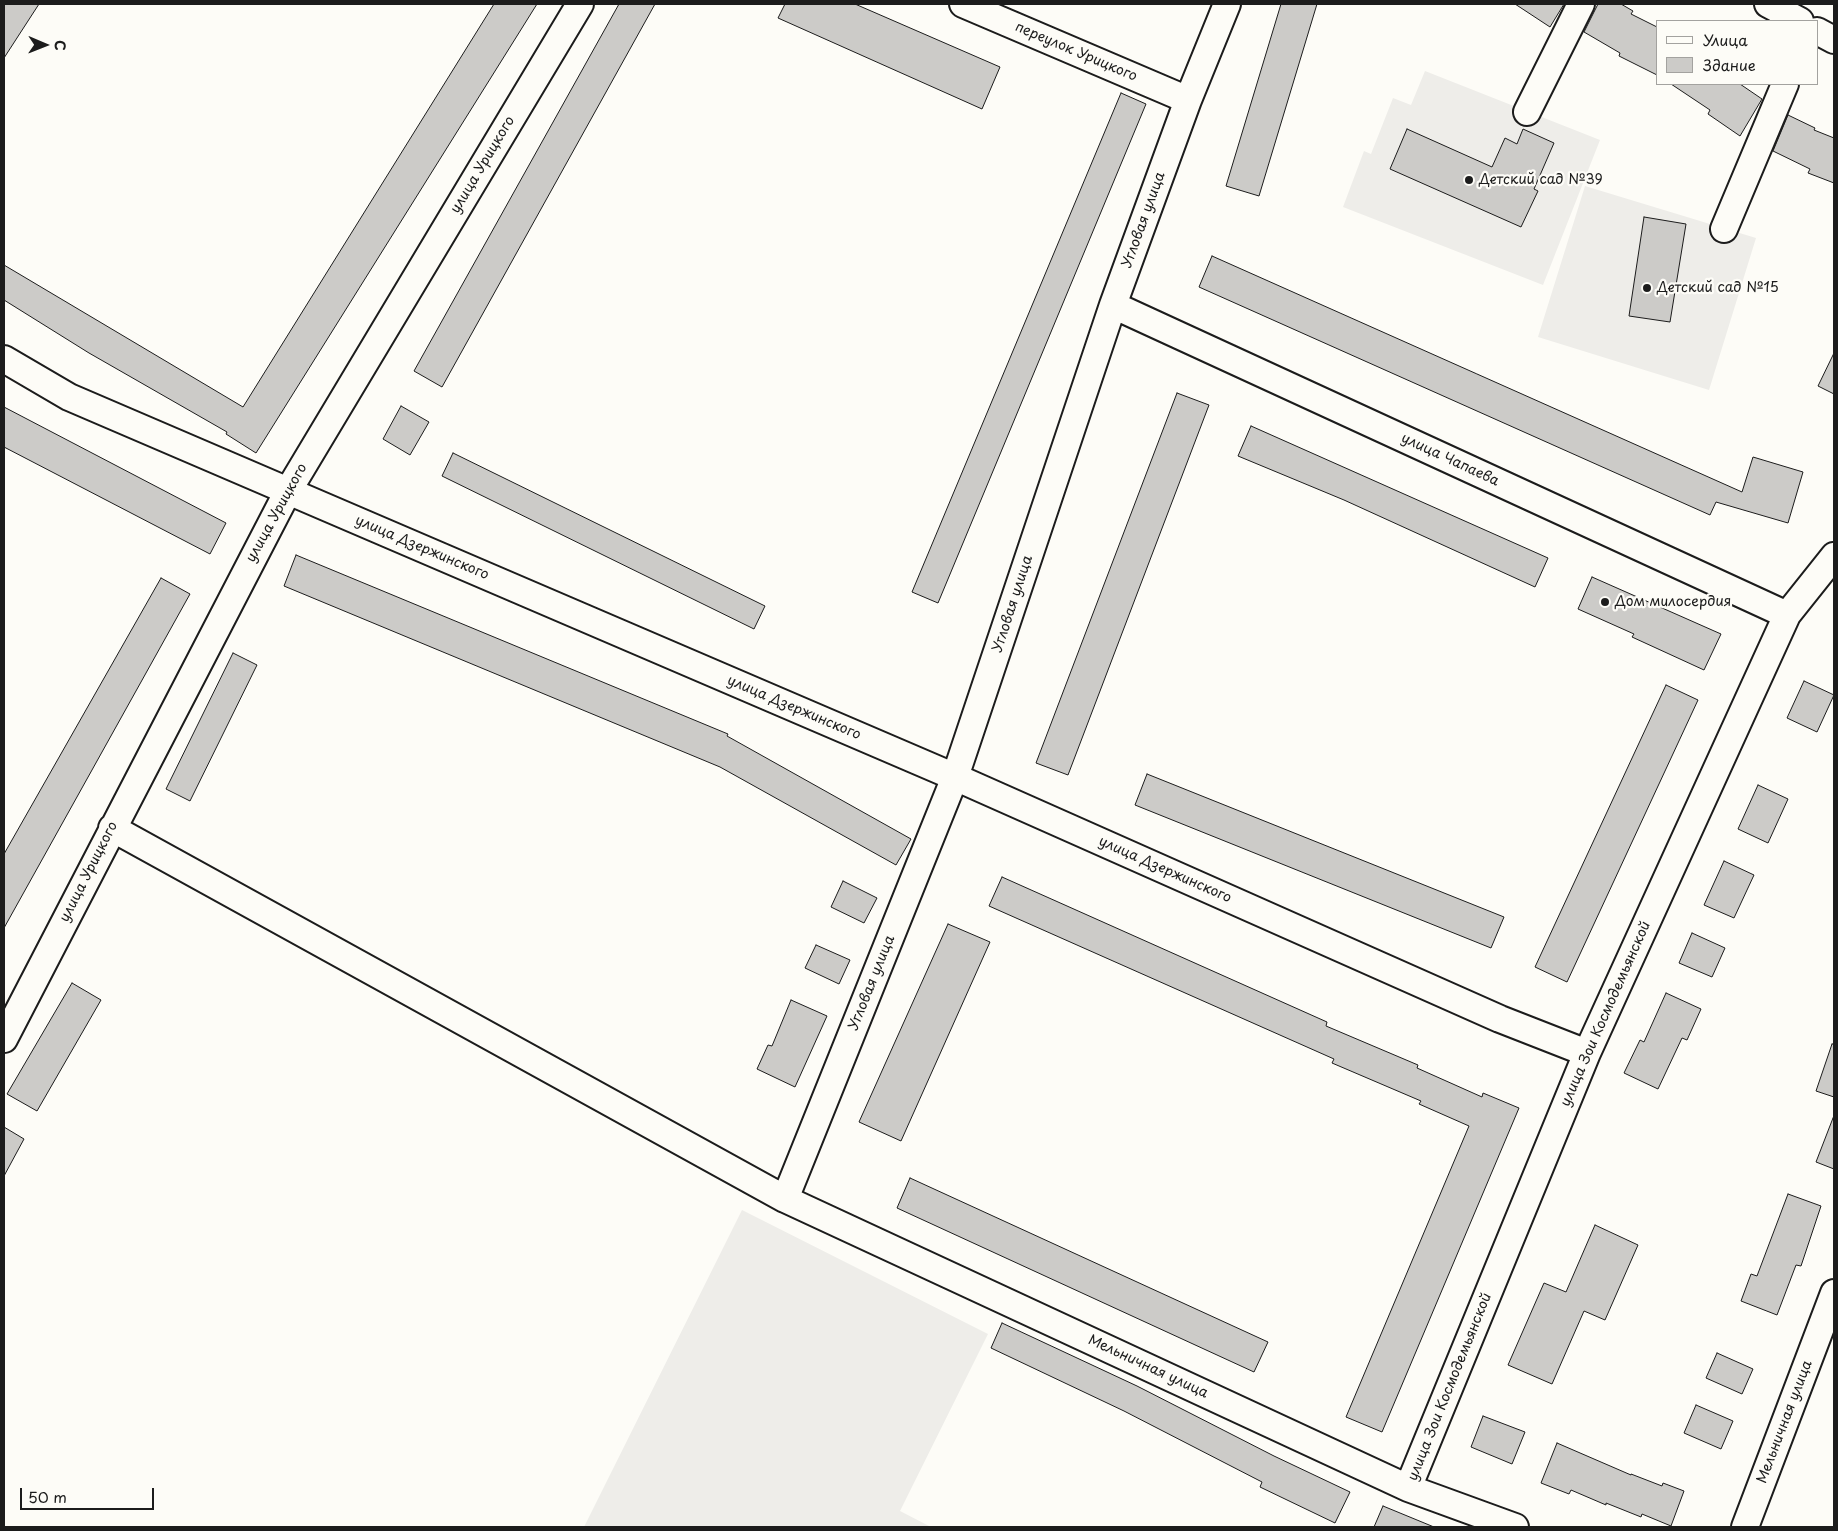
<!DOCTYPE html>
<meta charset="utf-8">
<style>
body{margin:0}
#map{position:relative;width:1838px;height:1531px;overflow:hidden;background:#fdfcf7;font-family:"Playpen Sans",sans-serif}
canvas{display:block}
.frame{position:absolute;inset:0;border:5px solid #1c1c1c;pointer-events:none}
.legend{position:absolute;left:1656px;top:20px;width:162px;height:65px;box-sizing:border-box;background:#fdfcf7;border:1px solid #a3a29f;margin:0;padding:6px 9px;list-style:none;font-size:15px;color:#1c1c1c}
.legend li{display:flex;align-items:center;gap:10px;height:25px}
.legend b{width:25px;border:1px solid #a3a29f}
.north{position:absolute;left:20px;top:20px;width:50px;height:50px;-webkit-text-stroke:4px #fdfcf7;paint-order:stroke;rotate:91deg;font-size:14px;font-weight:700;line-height:20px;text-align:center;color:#1c1c1c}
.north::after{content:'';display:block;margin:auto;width:18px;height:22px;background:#1c1c1c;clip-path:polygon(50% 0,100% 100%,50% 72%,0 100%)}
.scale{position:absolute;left:20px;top:1488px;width:134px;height:22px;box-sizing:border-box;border:2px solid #1c1c1c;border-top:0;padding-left:6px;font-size:15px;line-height:18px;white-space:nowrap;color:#1c1c1c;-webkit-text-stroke:4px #fdfcf7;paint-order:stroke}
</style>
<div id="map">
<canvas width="1838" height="1531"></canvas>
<div class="frame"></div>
<ul class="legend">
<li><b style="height:6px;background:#fdfcf7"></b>Улица</li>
<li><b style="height:14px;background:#cccbc8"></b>Здание</li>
</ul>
<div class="north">С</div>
<div class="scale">50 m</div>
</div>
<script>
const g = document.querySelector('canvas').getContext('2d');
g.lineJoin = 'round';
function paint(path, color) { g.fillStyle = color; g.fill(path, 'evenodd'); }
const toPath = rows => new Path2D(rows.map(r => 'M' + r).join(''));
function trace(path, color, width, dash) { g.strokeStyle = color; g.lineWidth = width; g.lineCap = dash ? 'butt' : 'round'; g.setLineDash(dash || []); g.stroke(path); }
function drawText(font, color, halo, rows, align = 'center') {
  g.font = font + ' "Playpen Sans",sans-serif'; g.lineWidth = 4.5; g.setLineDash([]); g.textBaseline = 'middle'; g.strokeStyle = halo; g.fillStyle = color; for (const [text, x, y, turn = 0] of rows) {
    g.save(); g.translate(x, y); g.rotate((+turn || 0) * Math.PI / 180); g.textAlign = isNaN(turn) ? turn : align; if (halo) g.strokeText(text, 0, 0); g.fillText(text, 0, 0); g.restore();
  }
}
paint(toPath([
 [1425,71,1600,140,1543,285,1343,207,1364,151,1371,154,1393,98,1411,105],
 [1585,186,1756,238,1709,390,1538,337],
 [742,1210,988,1334,900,1511,931,1527,584,1527]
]), '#eeede9');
const building = toPath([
 [4,4,39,4,4,58,4,4],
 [494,4,537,4,256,453,226,434,227,432,89,353,4,300,4,265,243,407,494,4],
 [619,4,655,4,442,387,414,371,619,4],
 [785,4,855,4,1000,67,982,109,778,18,785,4],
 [1281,4,1317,4,1259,196,1226,186,1281,4],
 [1515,4,1564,4,1550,27,1515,4],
 [1598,4,1621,4,1633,11,1631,14,1657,27,1657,75,1619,56,1620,53,1584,32,1598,4],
 [1671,84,1740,84,1762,99,1740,136,1708,114,1710,110,1671,84],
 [1121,93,1146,104,938,603,912,592,1121,93],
 [1788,115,1815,128,1814,130,1834,138,1834,183,1808,173,1810,169,1773,151,1788,115],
 [1407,129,1492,167,1505,138,1517,144,1523,129,1554,143,1534,189,1538,191,1521,227,1390,169,1407,129],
 [1644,217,1686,224,1670,322,1629,316,1644,217],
 [1212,256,1742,492,1753,457,1803,472,1788,523,1716,502,1710,515,1199,287,1212,256],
 [1834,353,1834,394,1818,386,1834,353],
 [1177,393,1209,405,1068,775,1036,763,1177,393],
 [401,406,429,422,410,455,383,439,401,406],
 [4,407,226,523,210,554,4,447,4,407],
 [1251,426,1548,558,1535,587,1344,500,1238,456,1251,426],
 [453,453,765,606,754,629,442,476,453,453],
 [296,555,728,734,727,736,911,839,896,865,720,767,284,586,296,555],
 [1592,577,1721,634,1704,670,1632,637,1634,634,1578,609,1592,577],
 [161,578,190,594,4,928,4,854,161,578],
 [233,653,257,665,190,801,166,789,233,653],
 [1804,681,1834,695,1817,732,1787,718,1804,681],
 [1666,685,1698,700,1567,982,1535,967,1666,685],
 [1147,774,1504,917,1491,948,1135,805,1147,774],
 [1758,785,1788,799,1768,843,1738,829,1758,785],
 [1724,861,1754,875,1734,918,1704,905,1724,861],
 [1002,877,1327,1022,1326,1026,1418,1065,1417,1068,1482,1097,1483,1093,1519,1108,1382,1432,1346,1417,1469,1126,1419,1104,1421,1101,1332,1063,1334,1059,989,906,1002,877],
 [843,881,877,898,864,923,831,907,843,881],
 [948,924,990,942,901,1141,859,1122,948,924],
 [1692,933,1725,948,1712,977,1679,963,1692,933],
 [816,945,850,960,839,984,805,968,816,945],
 [72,983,101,1000,37,1111,7,1094,72,983],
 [1666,993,1701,1009,1687,1040,1682,1038,1658,1089,1624,1073,1640,1040,1644,1042,1666,993],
 [791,1000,827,1016,795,1087,757,1069,768,1045,772,1046,791,1000],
 [1832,1044,1834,1044,1834,1097,1816,1091,1832,1044],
 [1833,1118,1834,1118,1834,1169,1816,1162,1833,1118],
 [4,1127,24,1139,4,1176,4,1127],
 [910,1178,1268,1342,1254,1372,897,1208,910,1178],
 [1788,1194,1821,1206,1801,1266,1796,1265,1777,1315,1741,1301,1751,1274,1757,1276,1788,1194],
 [1595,1225,1638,1245,1605,1320,1584,1311,1552,1384,1508,1365,1544,1283,1566,1292,1595,1225],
 [1002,1323,1137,1386,1274,1456,1350,1492,1335,1523,1260,1487,1262,1482,1124,1411,991,1348,1002,1323],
 [1717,1353,1753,1369,1742,1394,1706,1378,1717,1353],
 [1696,1405,1733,1421,1721,1449,1684,1433,1696,1405],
 [1483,1416,1525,1432,1512,1464,1471,1447,1483,1416],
 [1557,1443,1631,1475,1631,1474,1662,1486,1663,1483,1684,1491,1671,1526,1642,1514,1641,1517,1606,1503,1606,1505,1571,1490,1569,1494,1541,1483,1557,1443],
 [1383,1506,1434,1527,1374,1527,1383,1506]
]);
paint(building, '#cccbc8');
trace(building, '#1c1c1c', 1);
const minor = toPath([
 [963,4,1188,100],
 [1768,4,1800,21],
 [1817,31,1834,40],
 [1527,112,1581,4],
 [1724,229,1785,84],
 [1113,305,1787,615],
 [4,359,69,397,955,777,1500,1019,1587,1053],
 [112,828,785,1199,1408,1488,1515,1527],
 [4,1039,288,491,580,4],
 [785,1199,955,777,1113,305,1188,100,1227,4],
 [1408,1488,1587,1053,1787,615,1834,556],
 [1745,1527,1834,1293]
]);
trace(minor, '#1c1c1c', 30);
trace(minor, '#fdfcf7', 26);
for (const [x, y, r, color] of [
 [1469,180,5,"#1c1c1c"],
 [1647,288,5,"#1c1c1c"],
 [1605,602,5,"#1c1c1c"]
]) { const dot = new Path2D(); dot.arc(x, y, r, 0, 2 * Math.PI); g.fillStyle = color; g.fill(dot); trace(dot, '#fdfcf7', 2); }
drawText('14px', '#1c1c1c', '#fdfcf7', [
 ["переулок Урицкого",1076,52,23],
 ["улица Урицкого",483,165,-59],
 ["Угловая улица",1144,220,-70],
 ["улица Чапаева",1450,460,25],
 ["улица Урицкого",277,513,-61],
 ["улица Дзержинского",422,548,23],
 ["Угловая улица",1013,604,-72],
 ["улица Дзержинского",794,708,23],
 ["улица Дзержинского",1165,870,24],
 ["улица Урицкого",89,872,-63],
 ["Угловая улица",872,983,-68],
 ["улица Зои Космодемьянской",1606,1014,-66],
 ["Мельничная улица",1148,1367,25],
 ["улица Зои Космодемьянской",1450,1387,-68],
 ["Мельничная улица",1785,1422,-69]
]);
drawText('14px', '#1c1c1c', '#fdfcf7', [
 ["Детский сад №39",1479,180],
 ["Детский сад №15",1657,288],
 ["Дом милосердия",1615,602]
], 'left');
</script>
